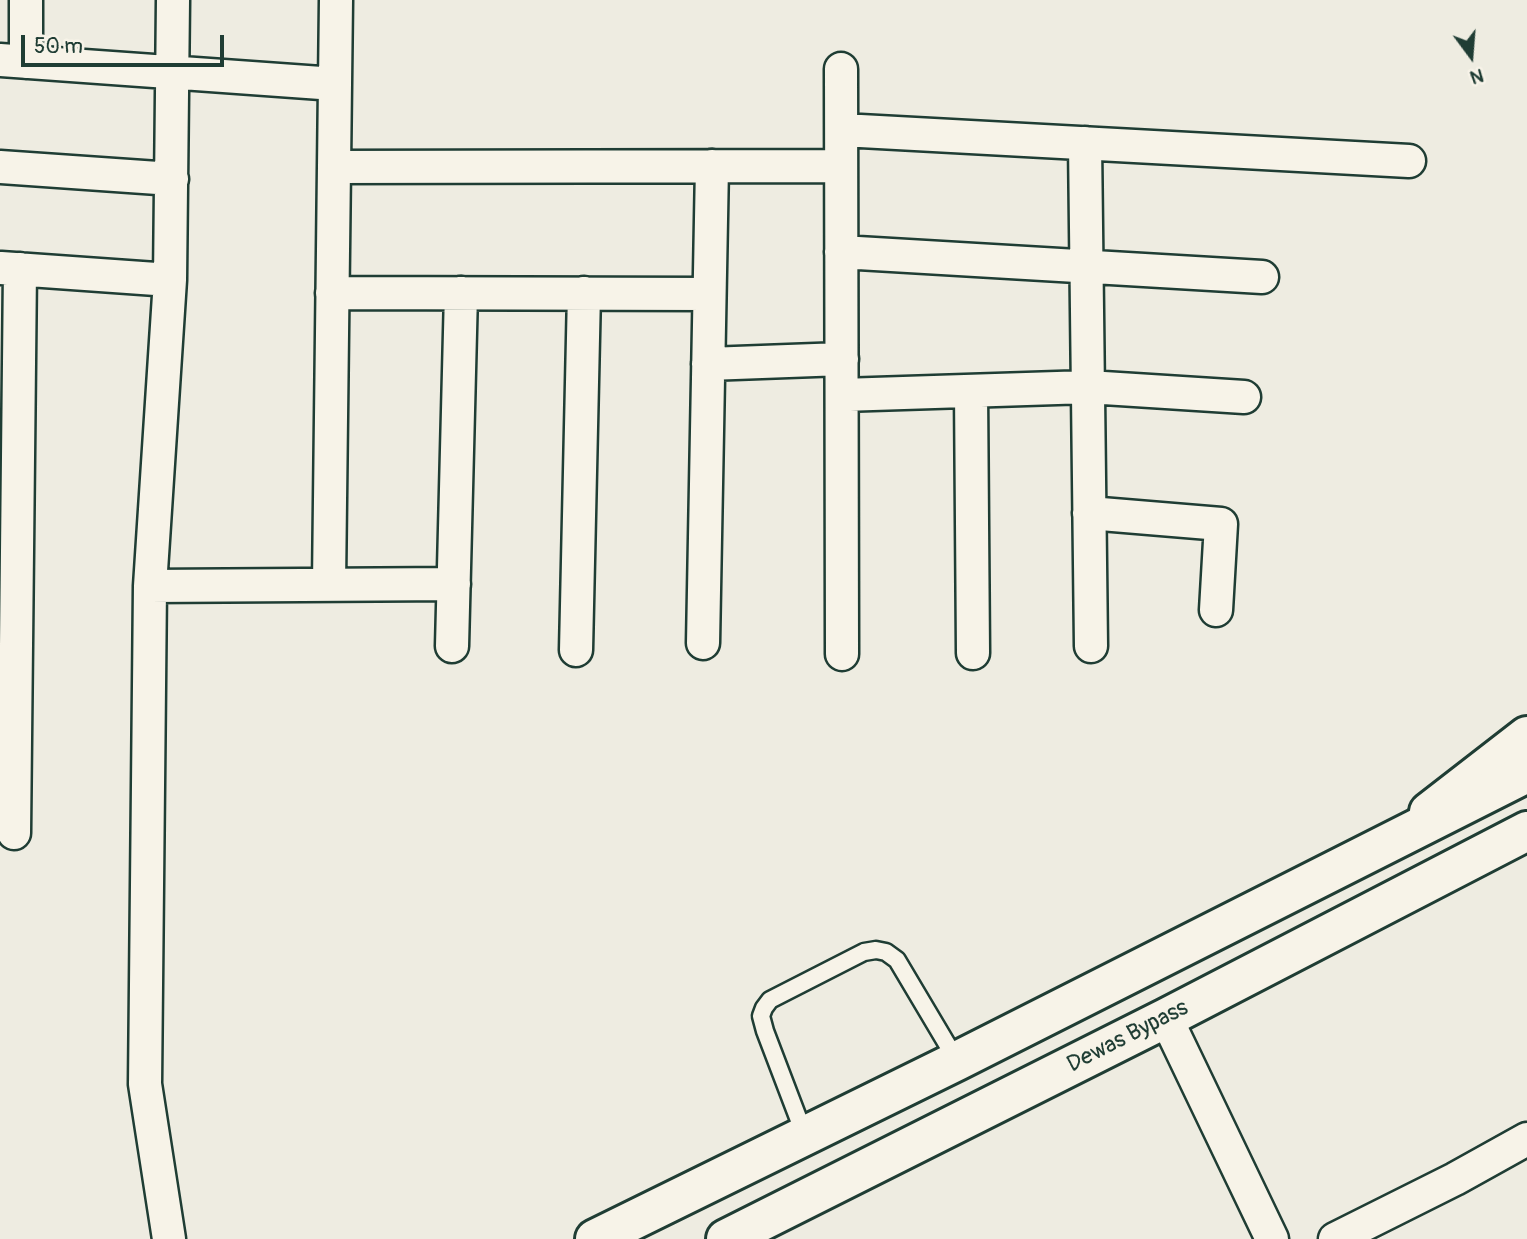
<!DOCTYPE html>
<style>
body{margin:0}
#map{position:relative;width:1527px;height:1239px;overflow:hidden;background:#eeece1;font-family:Pangolin,sans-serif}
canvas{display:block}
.north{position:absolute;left:1436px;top:21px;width:70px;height:70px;-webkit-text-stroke:5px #f7f3e8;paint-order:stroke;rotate:164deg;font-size:19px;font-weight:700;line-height:28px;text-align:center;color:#1f3d34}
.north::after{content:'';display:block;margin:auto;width:24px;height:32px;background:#1f3d34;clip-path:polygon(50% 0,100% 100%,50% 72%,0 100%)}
.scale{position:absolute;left:21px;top:35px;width:203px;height:32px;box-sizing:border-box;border:4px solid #1f3d34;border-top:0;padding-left:9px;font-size:21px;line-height:24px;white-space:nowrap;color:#1f3d34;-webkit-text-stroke:5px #f7f3e8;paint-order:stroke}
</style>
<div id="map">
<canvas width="1527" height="1239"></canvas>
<div class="north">N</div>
<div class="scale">50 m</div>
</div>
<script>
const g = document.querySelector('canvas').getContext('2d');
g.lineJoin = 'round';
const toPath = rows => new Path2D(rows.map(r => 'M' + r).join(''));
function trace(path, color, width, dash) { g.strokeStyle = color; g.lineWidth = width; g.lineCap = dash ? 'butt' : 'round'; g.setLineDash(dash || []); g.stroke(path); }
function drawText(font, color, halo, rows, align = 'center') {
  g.font = font + ' Pangolin,sans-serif'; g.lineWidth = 5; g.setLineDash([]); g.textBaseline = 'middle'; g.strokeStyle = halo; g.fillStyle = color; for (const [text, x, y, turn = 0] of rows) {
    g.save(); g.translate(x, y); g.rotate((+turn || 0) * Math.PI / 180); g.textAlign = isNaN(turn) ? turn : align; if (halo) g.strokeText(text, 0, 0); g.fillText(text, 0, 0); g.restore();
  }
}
const service = toPath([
 [805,1136,765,1031,761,1016,764,1008,770,1000,864,952,876,950,886,952,897,960,957,1061]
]);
const minor = toPath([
 [26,0,26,62],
 [0,60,335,84],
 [841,69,842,654],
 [842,130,1409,161],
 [1085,143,1091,646],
 [0,167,172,179],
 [334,167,841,166],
 [841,252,1262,277],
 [1,268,170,280],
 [332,293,709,294],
 [708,364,842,359],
 [971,391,973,653],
 [842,395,1088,387,1244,397],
 [1089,513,1221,524,1216,610],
 [329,584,336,0],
 [150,586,454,584],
 [703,643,712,166],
 [452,646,461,293],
 [576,650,584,293],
 [14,833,20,269],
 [1166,1018,1272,1239],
 [169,1239,145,1084,150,586,170,280,173,0],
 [1335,1239,1455,1179,1527,1139]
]);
const primary = toPath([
 [1429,812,1527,736]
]);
const trunk = toPath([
 [595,1239,957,1061,1527,773],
 [726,1239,1166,1018,1527,831]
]);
trace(service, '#1f3d34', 21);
trace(minor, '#1f3d34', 37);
trace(primary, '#1f3d34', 44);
trace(trunk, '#1f3d34', 44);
trace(service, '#f7f3e8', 16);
trace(minor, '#f7f3e8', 32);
trace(primary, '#f7f3e8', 38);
trace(trunk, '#f7f3e8', 38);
drawText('23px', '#1f3d34', '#f7f3e8', [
 ["Dewas Bypass",1128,1037,-27]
]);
</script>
